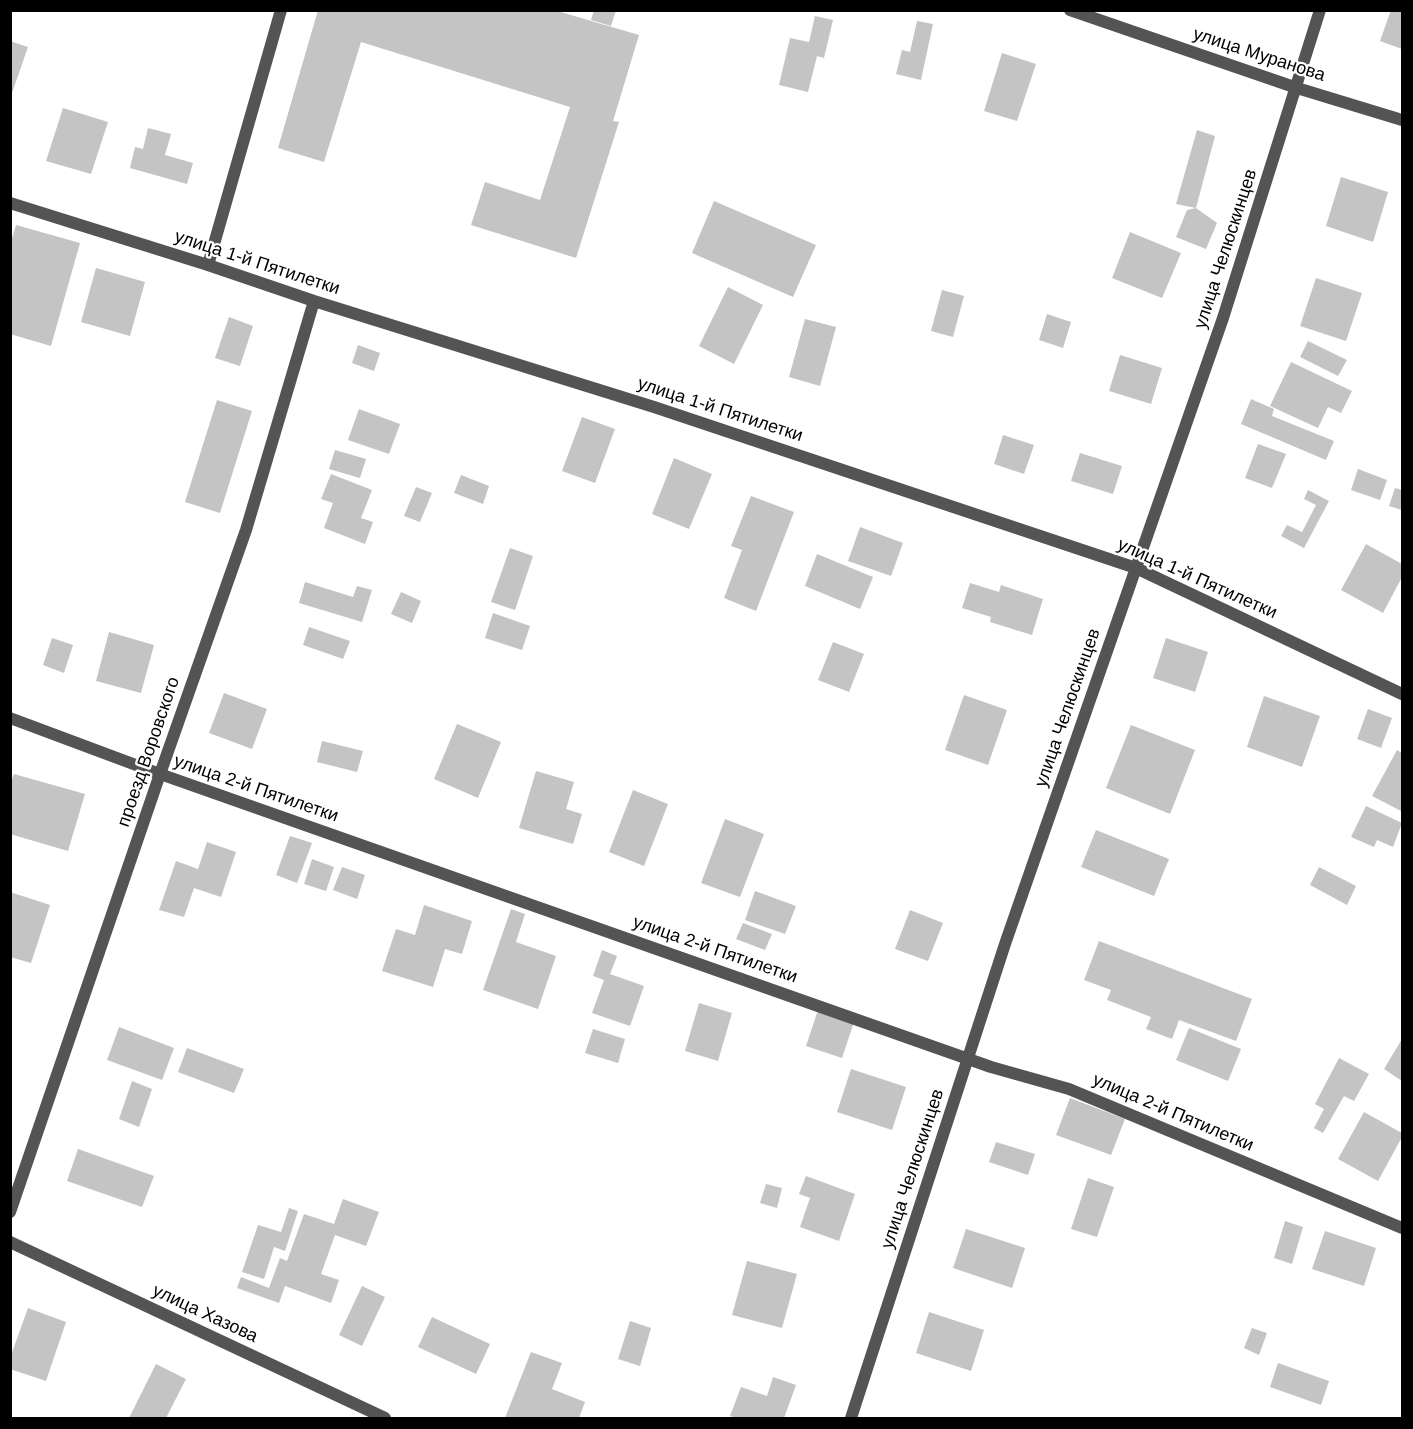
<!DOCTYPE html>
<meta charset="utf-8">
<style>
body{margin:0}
#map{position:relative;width:1413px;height:1429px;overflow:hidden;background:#fff;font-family:Helvetica,sans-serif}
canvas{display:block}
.frame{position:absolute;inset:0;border:12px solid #000;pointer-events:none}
</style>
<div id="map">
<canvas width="1413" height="1429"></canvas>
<div class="frame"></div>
</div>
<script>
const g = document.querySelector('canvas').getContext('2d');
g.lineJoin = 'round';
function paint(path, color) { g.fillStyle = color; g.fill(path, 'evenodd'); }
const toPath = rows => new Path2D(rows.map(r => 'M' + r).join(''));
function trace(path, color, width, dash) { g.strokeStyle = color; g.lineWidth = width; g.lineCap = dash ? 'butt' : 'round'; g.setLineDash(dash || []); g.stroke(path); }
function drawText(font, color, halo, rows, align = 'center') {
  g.font = font + ' Helvetica,sans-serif'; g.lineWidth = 4.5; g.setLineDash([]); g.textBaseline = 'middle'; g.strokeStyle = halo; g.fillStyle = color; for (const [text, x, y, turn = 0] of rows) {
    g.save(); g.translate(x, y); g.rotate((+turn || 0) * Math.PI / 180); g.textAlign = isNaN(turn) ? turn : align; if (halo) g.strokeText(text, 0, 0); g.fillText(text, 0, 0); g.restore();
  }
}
paint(toPath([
 [318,10,554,10,639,35,613,121,619,122,576,258,471,225,485,182,540,200,570,107,361,42,324,162,278,148],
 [594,10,616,10,611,26,591,20],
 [1391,10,1402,10,1402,49,1380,41],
 [815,16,833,20,824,58,817,56,808,92,779,85,790,38,809,42],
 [917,21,933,24,921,80,896,74,902,50,910,52],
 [10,41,28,47,11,96,10,96],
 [1002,53,1036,64,1017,121,984,111],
 [63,108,108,122,91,174,46,161],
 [148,128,171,134,165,155,193,163,187,184,130,168,135,147,143,149],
 [1197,130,1215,136,1196,208,1176,204],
 [1341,177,1388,192,1373,242,1326,226],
 [714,201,816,245,793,297,692,253],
 [1196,208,1217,223,1206,249,1176,237,1187,210],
 [16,225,80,243,51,346,10,334,10,245],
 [1130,232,1181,253,1162,298,1112,278],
 [96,268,145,282,130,336,81,322],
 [1316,278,1362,293,1346,341,1300,326],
 [728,287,763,305,734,364,699,346],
 [942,290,964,296,953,337,931,331],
 [1047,314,1071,322,1063,348,1039,340],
 [229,317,253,326,240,366,215,358],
 [805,319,836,327,820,386,789,377],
 [1308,341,1347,360,1338,376,1300,357],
 [358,345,380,353,374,371,352,363],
 [1120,355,1162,368,1151,404,1109,391],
 [1291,362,1352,391,1341,413,1328,407,1318,428,1270,406],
 [1251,399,1274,409,1272,416,1334,441,1326,460,1241,424],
 [217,400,252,411,220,513,185,502],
 [359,409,400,424,389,454,348,440],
 [582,417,615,429,595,483,562,471],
 [1003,435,1034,445,1024,474,994,464],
 [1258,444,1286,454,1272,488,1245,478],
 [335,450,366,459,360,478,329,469],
 [1080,453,1122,466,1113,494,1071,481],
 [674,458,712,474,689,529,652,514],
 [1358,469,1387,480,1380,500,1351,490],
 [331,474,372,490,361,518,373,522,365,544,324,528,333,503,321,499],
 [461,475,489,486,483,504,454,493],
 [416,487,432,493,420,522,404,516],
 [1395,488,1402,490,1402,510,1389,506],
 [1308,490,1329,501,1304,548,1281,536,1287,525,1302,532,1316,505,1304,499],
 [751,496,794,512,756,611,724,598,742,550,731,546],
 [860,527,903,543,891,576,848,561],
 [1366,544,1402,564,1402,577,1383,613,1341,590],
 [510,548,533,556,515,610,491,602],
 [817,554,873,577,860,609,805,586],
 [305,582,353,597,357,586,372,590,362,622,299,603],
 [970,583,999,592,1001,585,1043,599,1032,635,990,622,991,617,962,608],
 [401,592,421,601,412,623,391,614],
 [493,613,530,626,522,650,485,638],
 [309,627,350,641,343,659,303,645],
 [109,632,154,645,141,693,96,681],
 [52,638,73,645,64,673,43,665],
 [1166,638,1208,652,1195,692,1153,678],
 [833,642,864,654,849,692,818,680],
 [224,693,267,709,252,749,209,733],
 [964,695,1007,710,988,765,945,750],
 [1264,696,1320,716,1302,767,1247,747],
 [1368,709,1392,718,1381,748,1357,739],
 [457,724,501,742,478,798,434,779],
 [1131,725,1195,750,1170,814,1106,788],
 [322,741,363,751,357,772,317,762],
 [1397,750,1402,753,1402,808,1401,811,1372,796],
 [536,771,574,782,566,809,582,814,573,844,519,828],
 [14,774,85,794,68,851,10,834,10,784],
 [633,790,668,804,644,866,609,852],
 [1366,806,1402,823,1393,847,1377,840,1374,847,1351,837],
 [725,819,764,834,740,897,701,883],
 [1096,830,1169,859,1154,896,1081,867],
 [290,836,312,843,297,883,276,875],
 [207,842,236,852,221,897,194,888,184,917,159,910,176,861,198,869],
 [312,859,334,867,326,891,304,884],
 [342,867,365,875,357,899,333,890],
 [1319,867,1356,886,1347,905,1310,885],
 [755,891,796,906,785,934,745,920],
 [10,892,50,905,31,963,10,957],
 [424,905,472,921,462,954,445,949,433,987,382,971,396,929,415,935],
 [511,909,525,914,516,942,556,956,538,1009,483,990],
 [910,910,943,923,928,961,895,949],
 [743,923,772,934,765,950,736,939],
 [1099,941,1252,999,1236,1041,1179,1020,1172,1039,1146,1029,1151,1017,1107,1000,1111,990,1084,980],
 [602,950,617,956,610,974,644,986,630,1026,592,1013,604,980,593,976],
 [699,1003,732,1013,718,1061,685,1051],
 [818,1010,854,1022,842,1058,806,1046],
 [119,1027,174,1048,162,1080,107,1060],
 [1189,1028,1241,1049,1228,1081,1176,1060],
 [593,1029,625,1039,618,1063,585,1053],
 [1402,1039,1402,1081,1384,1069],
 [187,1048,244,1069,234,1093,178,1072],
 [1339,1058,1369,1074,1354,1101,1344,1096,1323,1133,1314,1128,1324,1109,1315,1104],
 [851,1069,906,1087,892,1130,837,1112],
 [132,1081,152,1089,139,1127,119,1119],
 [1070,1098,1125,1119,1111,1155,1056,1135],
 [1364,1112,1402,1133,1402,1137,1378,1181,1338,1159],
 [996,1142,1035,1154,1028,1175,989,1162],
 [78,1149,154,1176,142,1207,67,1181],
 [806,1176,855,1194,839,1241,800,1227,810,1198,799,1194],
 [1088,1178,1114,1187,1097,1237,1071,1229],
 [766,1184,782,1188,777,1208,760,1203],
 [343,1199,379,1212,366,1246,335,1235,321,1274,339,1280,331,1303,285,1286,279,1303,237,1288,241,1277,269,1288,280,1258,287,1261,304,1214,334,1224],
 [289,1208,298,1211,285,1251,274,1247,264,1279,242,1272,258,1225,281,1232],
 [1285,1221,1303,1227,1292,1264,1274,1258],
 [966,1229,1025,1248,1012,1288,953,1268],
 [1325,1231,1376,1248,1364,1286,1312,1269],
 [747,1261,797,1274,782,1328,732,1315],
 [362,1286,385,1297,362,1346,339,1335],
 [28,1308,66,1322,46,1381,10,1369,10,1358],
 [929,1312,984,1330,971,1371,916,1353],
 [432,1317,490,1344,476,1374,418,1347],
 [630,1321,651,1328,640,1366,618,1359],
 [1252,1328,1267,1333,1259,1355,1244,1348],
 [531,1352,562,1363,552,1389,585,1402,579,1418,505,1418],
 [1278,1363,1329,1381,1321,1405,1270,1387],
 [156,1364,186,1379,166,1418,129,1418],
 [773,1377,796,1385,784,1418,736,1418,730,1416,741,1387,767,1396]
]), '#c4c4c4');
trace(toPath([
 [208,265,281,10]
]), '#545454', 12);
trace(toPath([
 [1070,10,1297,88,1402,120],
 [10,203,208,265,314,301,654,407,1136,568,1402,694],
 [10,718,160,774,991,1067,1069,1089,1402,1228],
 [10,1212,160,774,246,530,314,301],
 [10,1242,385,1418],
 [851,1418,1005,944,1223,318,1320,10]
]), '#545454', 12);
drawText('18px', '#000', '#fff', [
 ["улица Муранова",1259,55,18],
 ["улица Челюскинцев",1226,249,-72],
 ["улица 1-й Пятилетки",257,263,18],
 ["улица 1-й Пятилетки",720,410,18],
 ["улица 1-й Пятилетки",1197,579,24],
 ["улица Челюскинцев",1068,708,-71],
 ["проезд Воровского",149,752,-71],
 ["улица 2-й Пятилетки",256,789,19],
 ["улица 2-й Пятилетки",715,950,19],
 ["улица 2-й Пятилетки",1173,1113,23],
 ["улица Челюскинцев",913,1169,-72],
 ["улица Хазова",205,1314,25]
]);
</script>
